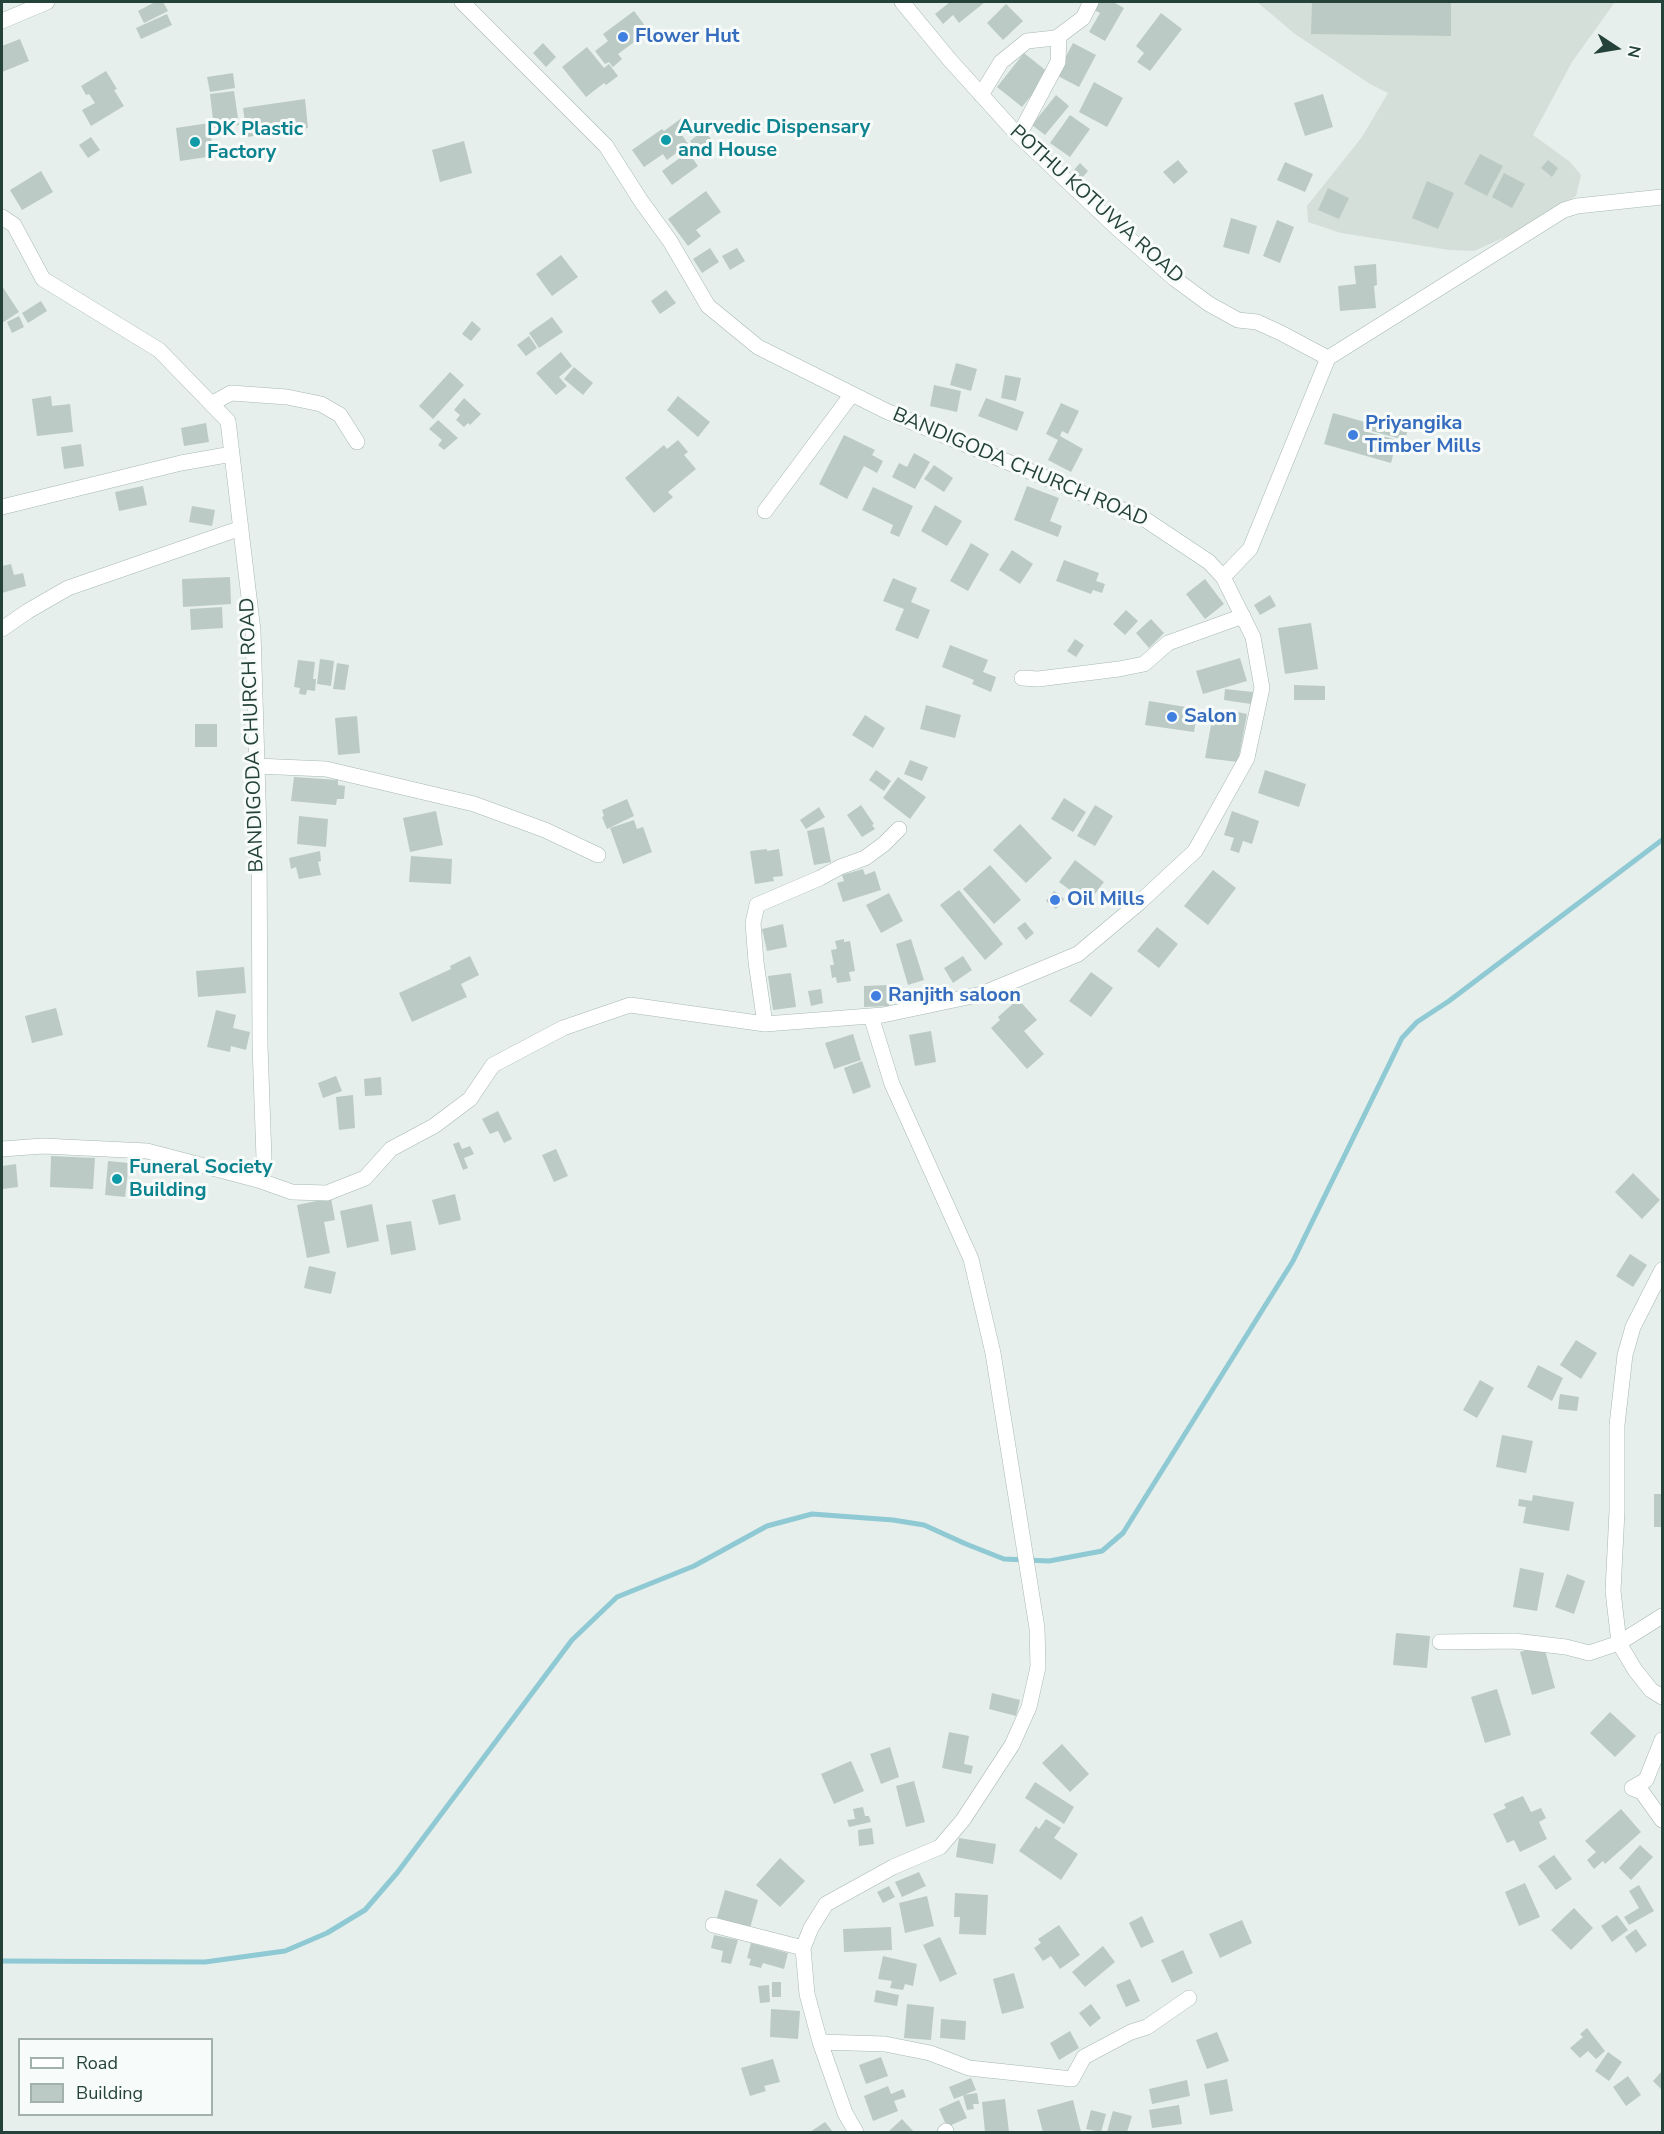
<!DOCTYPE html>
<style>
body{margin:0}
#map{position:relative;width:1664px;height:2134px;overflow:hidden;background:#e6efeb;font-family:"Nunito Sans",sans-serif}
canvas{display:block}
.frame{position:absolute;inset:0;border:3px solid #24423a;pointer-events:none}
.legend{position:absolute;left:18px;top:2038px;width:195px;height:78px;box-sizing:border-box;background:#f7fbf9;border:2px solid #a3b1ad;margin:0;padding:8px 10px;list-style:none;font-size:18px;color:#24423a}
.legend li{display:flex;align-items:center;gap:12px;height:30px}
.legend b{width:30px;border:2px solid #a3b1ad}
.north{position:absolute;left:1586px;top:18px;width:60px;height:60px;-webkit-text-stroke:4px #f7fbf9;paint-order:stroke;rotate:102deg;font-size:16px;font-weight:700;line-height:24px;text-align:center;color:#24423a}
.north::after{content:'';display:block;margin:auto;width:21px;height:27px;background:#24423a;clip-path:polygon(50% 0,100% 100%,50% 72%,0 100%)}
</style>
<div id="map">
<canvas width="1664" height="2134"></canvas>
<div class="frame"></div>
<ul class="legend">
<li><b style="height:8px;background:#fff"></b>Road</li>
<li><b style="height:16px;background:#bbcac4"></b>Building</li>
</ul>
<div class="north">N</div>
</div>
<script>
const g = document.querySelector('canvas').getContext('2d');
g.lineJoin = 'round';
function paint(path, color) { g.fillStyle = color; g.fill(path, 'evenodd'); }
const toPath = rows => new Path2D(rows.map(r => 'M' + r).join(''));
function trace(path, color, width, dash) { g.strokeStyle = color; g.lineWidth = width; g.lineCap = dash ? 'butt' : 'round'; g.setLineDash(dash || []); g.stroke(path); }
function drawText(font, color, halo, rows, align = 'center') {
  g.font = font + ' "Nunito Sans",sans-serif'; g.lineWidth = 6; g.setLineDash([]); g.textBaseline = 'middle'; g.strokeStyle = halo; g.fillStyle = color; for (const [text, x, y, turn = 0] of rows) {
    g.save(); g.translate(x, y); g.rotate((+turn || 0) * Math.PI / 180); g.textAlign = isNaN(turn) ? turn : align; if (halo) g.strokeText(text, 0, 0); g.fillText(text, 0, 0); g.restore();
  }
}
paint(toPath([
 [1257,2,1615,2,1572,62,1533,135,1569,161,1581,175,1576,196,1514,233,1474,251,1449,250,1341,233,1308,222,1307,206,1362,137,1388,93,1370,84,1295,34]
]), '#d4dfda');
trace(toPath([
 [2,1961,205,1962,285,1951,327,1933,365,1910,397,1873,572,1640,617,1597,694,1566,767,1526,812,1514,893,1520,924,1525,966,1544,1004,1559,1049,1561,1102,1551,1123,1533,1293,1261,1402,1038,1417,1022,1449,1001,1662,840]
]), '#8ec9d4', 5);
paint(toPath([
 [155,2,163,2,168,11,144,23,138,11],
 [950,2,985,2,959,23,953,15,943,24,935,14],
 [1099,2,1113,2,1124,8,1105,41,1089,32,1100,13,1094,10],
 [1312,2,1451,2,1451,36,1311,34],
 [1006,4,1023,21,1003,40,987,23],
 [634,11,649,31,618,54,622,59,613,67,609,62,605,64,595,51,608,41,603,34],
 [1161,13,1182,29,1150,71,1137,62,1144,53,1136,46],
 [167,14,172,25,141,39,136,28],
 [20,39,29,61,2,72,2,46],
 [543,43,556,57,546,67,533,53],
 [1073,43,1096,55,1079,87,1056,75],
 [587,47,604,68,609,64,618,76,606,85,604,83,586,97,562,67],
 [1024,53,1049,73,1022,107,997,87],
 [106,71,117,89,114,90,124,106,91,126,82,110,95,103,89,94,86,95,81,86],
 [233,73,235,88,210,92,207,77],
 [1094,82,1123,98,1107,127,1079,112],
 [234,91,239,125,214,128,210,94],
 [1323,94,1333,127,1305,136,1294,103],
 [1056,95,1069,106,1045,135,1032,125],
 [305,99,308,128,247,137,243,108],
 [1070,115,1090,129,1070,157,1050,143],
 [683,117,691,128,682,135,688,144,667,160,663,154,644,167,632,150,662,129,664,131],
 [209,123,214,156,180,161,176,128],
 [704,130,711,139,697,150,690,141],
 [91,137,100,150,88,158,79,145],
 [464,141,472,173,440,182,432,150],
 [688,152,698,166,672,185,662,171],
 [1480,154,1503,166,1487,196,1464,184],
 [1178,160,1188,172,1174,184,1163,172],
 [1548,160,1558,168,1552,177,1541,168],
 [1285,162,1313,174,1305,192,1277,180],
 [1080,163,1088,171,1081,179,1073,171],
 [41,171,53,192,22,210,10,190],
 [1504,173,1525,184,1512,208,1492,197],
 [1427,181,1454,193,1438,229,1412,218],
 [1328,188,1349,198,1339,219,1318,210],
 [706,191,721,212,696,230,701,236,688,246,668,219],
 [1231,218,1257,226,1249,254,1223,247],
 [1277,220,1294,227,1280,263,1263,256],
 [710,248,719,262,702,273,693,259],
 [737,248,745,261,730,270,722,256],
 [561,255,578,277,552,296,536,274],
 [1376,264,1377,285,1374,286,1376,308,1340,311,1338,286,1356,284,1354,266],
 [2,286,19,312,2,323],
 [666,290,676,303,660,314,651,301],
 [41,301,47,311,28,323,22,313],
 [19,316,24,327,12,333,7,322],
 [552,317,563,332,539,348,529,333],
 [472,321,481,329,471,341,462,334],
 [529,336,537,348,526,356,517,345],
 [561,352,572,366,559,377,567,386,556,395,536,373],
 [956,363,977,369,971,391,950,385],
 [574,367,593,383,583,395,564,379],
 [450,372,464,385,433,419,419,406],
 [1005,375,1021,378,1016,401,1001,398],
 [934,385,961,391,957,412,930,406],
 [51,396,52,406,70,404,73,432,37,436,32,399],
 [678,396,710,422,698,437,667,410],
 [464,398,481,414,470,425,468,423,464,427,456,420,460,415,454,410],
 [986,398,1024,412,1017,431,978,416],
 [1061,403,1079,411,1068,434,1062,431,1060,436,1083,449,1071,472,1048,460,1058,440,1046,434],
 [1333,413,1365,422,1368,413,1409,425,1405,440,1364,429,1364,431,1397,440,1391,463,1324,444],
 [438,420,458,438,444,450,438,445,442,440,429,429],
 [206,423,209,442,184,446,181,428],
 [844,435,875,450,872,455,883,461,877,473,864,466,847,499,819,484],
 [678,440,688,452,684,455,696,469,668,492,673,497,654,513,625,478,664,445,667,449],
 [81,444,84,466,64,469,61,447],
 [914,453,930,462,915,489,892,477,899,463,907,467],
 [934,465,953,478,944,492,924,479],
 [143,486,147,505,119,511,115,492],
 [1027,486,1059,498,1050,521,1062,526,1058,537,1014,520],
 [873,487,913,506,899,537,890,533,893,525,862,510],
 [935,505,962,521,947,546,921,531],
 [192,506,215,510,212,526,189,522],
 [971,543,989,554,968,591,950,581],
 [1012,550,1033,564,1020,584,999,570],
 [1064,560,1099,573,1096,581,1105,584,1102,593,1093,590,1091,594,1056,581],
 [11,564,14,575,23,573,26,586,2,593,2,566],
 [230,577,231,604,183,607,182,579],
 [893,578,917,588,911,602,930,610,918,639,895,630,904,609,883,601],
 [1205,579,1224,604,1205,619,1186,594],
 [1270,595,1276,606,1260,615,1254,605],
 [222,607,223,628,191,630,190,609],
 [1126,610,1138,621,1125,635,1113,624],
 [1151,619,1164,633,1149,648,1136,633],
 [1311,623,1318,669,1285,674,1278,628],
 [1075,639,1084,645,1076,657,1067,651],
 [950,645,988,660,983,672,996,677,991,692,972,684,974,680,942,667],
 [1240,658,1247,681,1203,694,1196,671],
 [320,659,334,661,331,686,317,684],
 [298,660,315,662,313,679,316,679,315,691,307,690,306,695,299,694,300,688,294,687],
 [337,663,349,665,345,690,333,689],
 [1294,685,1325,686,1325,700,1294,700],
 [1225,689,1253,692,1251,704,1224,700],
 [1149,701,1198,709,1194,732,1145,725],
 [926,705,961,715,955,738,920,729],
 [1228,710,1247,714,1238,762,1205,758,1211,725,1214,726,1216,718,1227,719],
 [865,715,885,728,873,748,852,735],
 [357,716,360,753,338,755,335,718],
 [195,724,217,724,217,747,195,747],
 [910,760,928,767,922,781,904,774],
 [876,770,891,781,884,791,869,780],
 [1265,770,1306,784,1299,807,1258,793],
 [294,777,338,780,338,785,345,786,344,799,337,799,336,805,291,801],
 [898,777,926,797,910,819,883,798],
 [1064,798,1086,812,1073,832,1051,819],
 [627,799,634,816,607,829,602,817,604,816,602,810],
 [861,805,874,824,872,825,875,829,862,837,847,815],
 [1095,805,1113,816,1095,846,1077,836],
 [819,807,825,817,806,829,800,820],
 [436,811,443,845,410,852,403,818],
 [1232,811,1259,821,1252,844,1243,841,1239,853,1230,850,1234,838,1224,835],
 [299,816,328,819,326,847,297,844],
 [634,820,637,829,643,827,652,852,623,864,610,828],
 [1020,824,1052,858,1026,883,993,850],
 [824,827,831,862,814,865,807,831],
 [767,849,767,851,779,849,783,876,773,877,774,881,755,884,750,851],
 [320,851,321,861,318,862,321,875,299,879,296,867,291,869,289,858],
 [411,856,452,859,451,884,409,882],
 [1075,860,1104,882,1088,903,1059,882],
 [990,865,1021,900,994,924,963,889],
 [863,869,865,875,875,871,881,890,843,902,837,883,844,881,842,875],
 [1213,870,1236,888,1208,925,1184,906],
 [959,890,1003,944,985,960,940,905],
 [1054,891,1064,899,1056,909,1046,901],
 [889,893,903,921,881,933,866,905],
 [1025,922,1034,933,1026,940,1017,928],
 [783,924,787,947,767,951,762,929],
 [1157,927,1178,944,1159,968,1137,951],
 [844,939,844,942,850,941,855,971,849,972,851,981,837,983,836,977,832,978,830,965,834,965,831,950,837,949,835,941],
 [911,939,924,980,908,985,896,944],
 [470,956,479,975,461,984,467,997,412,1022,399,993,451,969,450,966],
 [963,956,972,970,953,983,944,968],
 [244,967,246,993,198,997,196,971],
 [1091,972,1113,988,1091,1017,1069,1001],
 [791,973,796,1007,773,1010,768,976],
 [889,985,889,1006,864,1007,864,986],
 [821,989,823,1003,811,1006,808,991],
 [1018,999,1037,1020,1024,1031,1044,1054,1027,1069,991,1028,1000,1020,998,1017],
 [56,1008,63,1035,32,1043,25,1016],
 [216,1010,236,1015,233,1028,250,1032,246,1050,231,1046,230,1052,207,1047],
 [931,1031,936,1062,915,1066,909,1035],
 [853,1034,861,1060,834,1069,825,1043],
 [862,1061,871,1087,853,1094,844,1068],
 [336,1076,342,1091,323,1098,318,1083],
 [381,1077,382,1095,365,1096,364,1079],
 [353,1095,355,1128,339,1130,336,1097],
 [498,1111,512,1139,504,1143,498,1131,490,1134,482,1119],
 [459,1142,462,1149,470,1146,474,1154,464,1158,468,1168,463,1170,453,1144],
 [556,1149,568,1176,554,1182,542,1155],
 [51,1156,95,1158,93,1189,50,1187],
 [108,1161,129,1163,125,1197,105,1195],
 [16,1164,18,1187,2,1189,2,1166],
 [1633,1173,1660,1200,1642,1219,1615,1192],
 [455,1194,461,1220,439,1225,432,1200],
 [331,1198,335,1220,324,1222,330,1253,307,1258,297,1205],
 [372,1204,379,1241,347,1248,340,1211],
 [411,1221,416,1250,391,1255,386,1225],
 [1630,1254,1647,1265,1633,1287,1616,1276],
 [309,1266,336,1272,331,1294,304,1288],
 [1576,1340,1597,1353,1581,1379,1560,1365],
 [1538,1365,1563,1378,1552,1401,1527,1387],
 [1480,1380,1494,1388,1477,1418,1463,1410],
 [1560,1394,1579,1397,1577,1411,1558,1409],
 [1502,1435,1533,1441,1526,1473,1496,1467],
 [1654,1494,1662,1494,1662,1527,1654,1527],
 [1533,1495,1574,1502,1569,1531,1523,1523,1526,1507,1518,1506,1519,1499,1532,1501],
 [1520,1568,1544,1573,1537,1611,1513,1607],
 [1567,1574,1585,1581,1574,1614,1555,1607],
 [1396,1633,1430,1636,1427,1668,1393,1665],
 [1535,1647,1537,1652,1545,1650,1555,1688,1532,1695,1520,1652],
 [1497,1689,1511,1735,1485,1743,1471,1697],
 [992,1693,1020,1700,1016,1716,989,1709],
 [1610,1712,1636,1736,1615,1757,1590,1733],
 [949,1732,969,1736,964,1764,973,1766,971,1774,942,1768],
 [1062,1744,1089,1774,1070,1792,1042,1763],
 [890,1747,899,1777,881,1784,870,1754],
 [851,1761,864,1791,834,1804,821,1774],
 [914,1781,925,1822,906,1827,896,1786],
 [1035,1782,1074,1807,1064,1824,1025,1798],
 [1523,1796,1531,1812,1541,1808,1546,1818,1539,1822,1547,1839,1520,1852,1514,1840,1507,1843,1493,1814,1506,1808,1504,1804],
 [863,1807,865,1816,869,1816,871,1822,849,1827,847,1820,855,1819,853,1809],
 [1621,1809,1641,1832,1605,1864,1603,1861,1594,1869,1587,1860,1596,1852,1585,1841],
 [1046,1819,1061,1828,1054,1838,1078,1854,1061,1880,1019,1851,1036,1826,1039,1829],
 [872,1828,874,1844,859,1846,858,1830],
 [959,1838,996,1844,993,1864,956,1857],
 [1640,1845,1653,1857,1631,1880,1619,1868],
 [1554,1855,1572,1879,1556,1890,1538,1866],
 [780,1858,805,1881,780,1907,756,1885],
 [919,1872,926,1886,902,1897,895,1882],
 [1525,1883,1540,1917,1519,1926,1505,1892],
 [1639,1885,1654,1911,1629,1925,1624,1917,1639,1908,1629,1891],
 [889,1886,895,1897,883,1903,877,1892],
 [725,1890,758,1900,750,1928,717,1918],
 [955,1893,988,1895,986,1935,959,1934,960,1917,954,1917],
 [927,1896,934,1926,905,1933,899,1903],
 [1574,1908,1593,1928,1571,1950,1551,1930],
 [1617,1915,1628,1930,1612,1942,1601,1926],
 [1142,1916,1154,1942,1141,1948,1129,1923],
 [1242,1920,1252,1943,1220,1958,1209,1934],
 [1059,1925,1080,1955,1060,1969,1051,1956,1043,1961,1034,1948,1041,1943,1038,1939],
 [891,1927,892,1950,844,1952,843,1929],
 [1636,1929,1647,1945,1636,1953,1625,1937],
 [714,1935,738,1940,731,1964,721,1962,723,1951,711,1948],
 [940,1937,957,1974,940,1982,923,1945],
 [751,1943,788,1953,784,1969,763,1963,761,1968,749,1965,751,1959,747,1958],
 [1103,1946,1115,1962,1085,1987,1072,1972],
 [1183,1950,1193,1973,1172,1983,1161,1960],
 [883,1956,917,1964,913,1986,905,1984,903,1990,890,1988,892,1981,878,1979],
 [1014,1973,1024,2008,1002,2014,993,1979],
 [1130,1979,1140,2001,1126,2007,1116,1985],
 [772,1982,781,1982,781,1997,772,1997],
 [769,1985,770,2002,760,2003,758,1986],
 [876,1990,899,1995,897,2006,874,2002],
 [907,2004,934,2007,931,2040,904,2038],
 [1091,2004,1101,2018,1090,2027,1079,2013],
 [771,2009,800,2011,798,2039,770,2037],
 [941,2019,966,2021,965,2040,940,2038],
 [1587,2028,1605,2051,1596,2059,1588,2051,1580,2058,1570,2048,1583,2037,1580,2034],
 [1070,2031,1079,2048,1059,2060,1050,2043],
 [1217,2032,1229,2061,1207,2069,1196,2040],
 [1608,2052,1622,2062,1609,2081,1595,2071],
 [881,2057,888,2076,866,2084,859,2065],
 [773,2059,780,2082,764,2086,766,2091,750,2096,741,2068],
 [1662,2071,1662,2090,1653,2081],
 [1628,2076,1641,2095,1626,2106,1613,2087],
 [971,2078,976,2090,954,2099,949,2087],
 [1227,2079,1233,2111,1210,2115,1204,2084],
 [1187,2080,1190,2096,1152,2104,1149,2089],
 [888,2086,891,2094,903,2089,906,2097,894,2101,898,2111,873,2121,864,2096],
 [977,2093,979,2104,973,2104,974,2109,967,2110,963,2095],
 [1005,2099,1009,2132,985,2132,982,2102],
 [959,2100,967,2118,947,2127,939,2109],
 [1073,2100,1081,2132,1043,2132,1037,2110],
 [1179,2105,1182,2124,1152,2128,1149,2110],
 [1091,2110,1106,2114,1101,2132,1086,2129],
 [1113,2111,1132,2116,1127,2132,1107,2132],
 [902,2119,914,2132,888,2132],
 [825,2122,833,2132,810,2132]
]), '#bbcac4');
const street = toPath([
 [902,2,949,59,1014,131,1117,228,1175,279,1209,304,1238,320,1257,322,1281,333,1328,358],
 [2,21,47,2],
 [981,95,1001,62,1027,41,1055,38,1059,36,1083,18,1091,2],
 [1019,135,1058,62,1059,36],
 [2,217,14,225,43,279,159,350,228,421,253,631,259,832,260,1045,264,1159,258,1180],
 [211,404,231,393,287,397,321,404,340,415,357,442],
 [2,507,181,463,232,454],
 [765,511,852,394],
 [1223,577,1250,549,1328,358,1564,210,1577,206,1662,197],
 [2,629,28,611,68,588,241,528],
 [1022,678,1038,679,1119,669,1144,664,1168,643,1243,616],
 [256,766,326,769,474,804,545,830,598,855],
 [765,1024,756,962,753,923,757,905,820,878,840,867,865,858,884,844,899,829],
 [2,1149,43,1146,147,1151,258,1180,292,1192,327,1193,365,1178,391,1149,434,1126,470,1099,493,1065,563,1028,630,1005,765,1024,883,1015,982,994,1078,954,1140,902,1195,851,1247,758,1262,688,1253,637,1223,577,1209,562,1146,520,886,411,758,347,708,306,670,241,641,201,606,146,462,2],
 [1662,1270,1633,1327,1625,1355,1617,1425,1617,1511,1613,1591,1619,1643,1635,1670,1651,1690,1662,1697],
 [1440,1642,1514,1641,1566,1647,1589,1653,1619,1643,1662,1616],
 [1662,1740,1646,1780,1632,1788,1642,1792,1662,1820],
 [713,1925,803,1948],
 [820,2042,885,2044,930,2053,969,2068,1072,2079,1084,2057,1131,2032,1147,2027,1189,1998],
 [856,2132,845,2113,820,2042,807,1994,803,1948,811,1928,826,1904,893,1867,940,1847,963,1820,1012,1745,1029,1707,1038,1667,1037,1628,993,1353,971,1259,892,1084,871,1016],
 [945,2132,946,2131]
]);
trace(street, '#a8b8b2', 16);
trace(street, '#fff', 15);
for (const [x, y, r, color] of [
 [623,37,6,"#3f7fe0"],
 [666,140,6,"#0f9aa8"],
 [195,142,6,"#0f9aa8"],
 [1353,435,6,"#3f7fe0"],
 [1172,717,6,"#3f7fe0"],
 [1055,900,6,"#3f7fe0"],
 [876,996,6,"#3f7fe0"],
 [117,1179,6,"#0f9aa8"]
]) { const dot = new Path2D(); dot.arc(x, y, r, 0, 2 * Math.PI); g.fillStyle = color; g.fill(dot); trace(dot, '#f7fbf9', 2); }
drawText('bold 20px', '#366cbe', '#f7fbf9', [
 ["Flower Hut",635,37],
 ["Priyangika",1365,424],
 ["Timber Mills",1365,447],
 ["Salon",1184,717],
 ["Oil Mills",1067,900],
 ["Ranjith saloon",888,996]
], 'left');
drawText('bold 20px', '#0d838f', '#f7fbf9', [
 ["Aurvedic Dispensary",678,128],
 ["and House",678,151],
 ["DK Plastic",207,130],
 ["Factory",207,153],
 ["Funeral Society",129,1168],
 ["Building",129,1191]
], 'left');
drawText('20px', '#24423a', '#f7fbf9', [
 ["POTHU KOTUWA ROAD",1096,205,42],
 ["BANDIGODA CHURCH ROAD",1020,468,23],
 ["BANDIGODA CHURCH ROAD",253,735,-92]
]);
</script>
